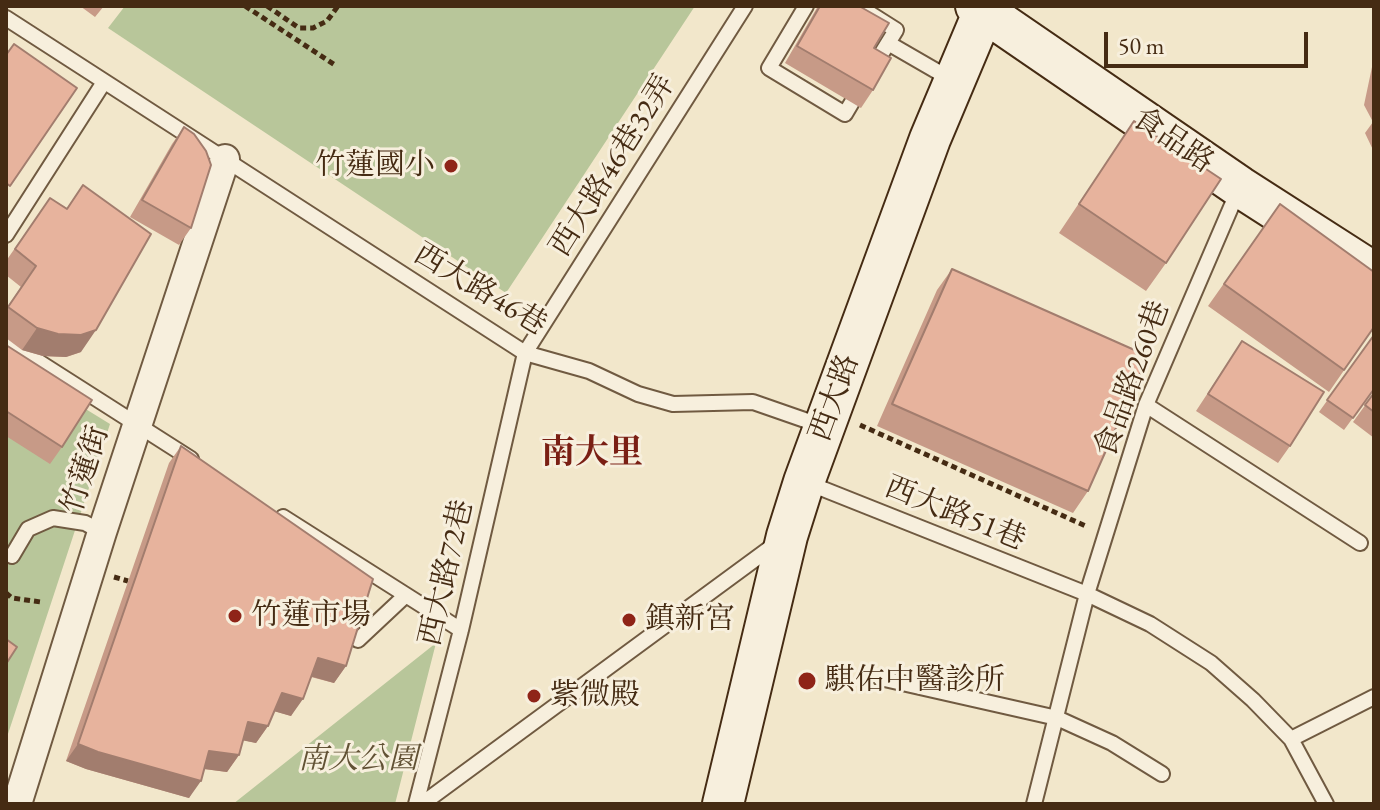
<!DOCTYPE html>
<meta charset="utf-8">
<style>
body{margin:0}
#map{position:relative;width:1380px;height:810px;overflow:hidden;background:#f2e7cb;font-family:"EB Garamond",serif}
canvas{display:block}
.frame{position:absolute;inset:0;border:8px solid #452b13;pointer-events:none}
.scale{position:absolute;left:1104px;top:32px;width:204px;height:36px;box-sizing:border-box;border:4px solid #452b13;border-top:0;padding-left:10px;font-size:24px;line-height:28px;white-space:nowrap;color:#452b13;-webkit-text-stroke:6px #f7efdd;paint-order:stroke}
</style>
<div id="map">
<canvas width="1380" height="810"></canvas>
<div class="frame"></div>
<div class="scale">50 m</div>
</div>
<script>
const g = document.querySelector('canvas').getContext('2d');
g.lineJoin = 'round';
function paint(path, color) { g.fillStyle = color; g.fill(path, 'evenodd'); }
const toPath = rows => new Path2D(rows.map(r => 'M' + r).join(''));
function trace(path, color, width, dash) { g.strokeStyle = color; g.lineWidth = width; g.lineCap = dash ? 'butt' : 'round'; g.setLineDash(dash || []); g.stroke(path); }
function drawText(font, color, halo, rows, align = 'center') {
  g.font = font + ' "EB Garamond","Noto Serif TC",serif'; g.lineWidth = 6; g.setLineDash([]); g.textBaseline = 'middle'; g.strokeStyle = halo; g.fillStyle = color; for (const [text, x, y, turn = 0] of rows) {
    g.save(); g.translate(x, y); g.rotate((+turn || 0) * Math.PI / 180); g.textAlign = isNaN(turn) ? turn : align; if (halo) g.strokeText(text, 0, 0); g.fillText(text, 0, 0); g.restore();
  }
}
paint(toPath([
 [125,6,695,6,506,293,108,28],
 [6,360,110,424,6,740],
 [436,643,395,804,233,804]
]), '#b8c69a');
const lane = toPath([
 [806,6,769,68,845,114,861,87],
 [858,6,896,30,872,69],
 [6,18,525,353,589,371,638,394,673,404,753,402,822,426],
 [888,43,952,80],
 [6,235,104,82],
 [6,341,191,459],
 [1146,405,1360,543],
 [808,483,1087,594,1150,624,1211,663,1253,700,1291,739,1326,804],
 [283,517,461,630],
 [12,556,28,529,53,518,85,523,102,532],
 [358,640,406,595,401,593],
 [880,678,1057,718,1112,743,1162,774],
 [1291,739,1374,697],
 [416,804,461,630,525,353,745,6],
 [422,804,777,543],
 [1034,804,1087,594,1146,405,1238,191]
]);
const street = toPath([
 [17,804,102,532,225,159]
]);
const secondary = toPath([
 [976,6,1240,187,1374,273],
 [723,804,787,536,804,482,930,139,986,6]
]);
trace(lane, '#705a41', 18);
trace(street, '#705a41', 32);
trace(secondary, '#452b13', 44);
trace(toPath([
 [245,6,335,65],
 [267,6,299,28,313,28,327,21,338,6],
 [860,425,1088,527],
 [114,577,128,581],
 [6,593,12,598,41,602]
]), '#452b13', 5, [6, 4]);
trace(lane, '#f7efdd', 14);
trace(street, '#f7efdd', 28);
trace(secondary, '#f7efdd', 40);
paint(toPath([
 [80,6,104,6,95,17],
 [818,6,859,6,874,48,873,90,861,108,785,63],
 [1374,64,1374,152,1365,133,1373,122,1364,105,1372,67],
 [1134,121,1166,263,1146,291,1059,233],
 [184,127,191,228,179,245,130,217,172,144],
 [83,185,81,352,66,357,43,356,22,350,6,338,6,309,21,287,6,275,6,261,50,198,67,208],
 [1280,204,1374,327,1329,392,1208,306],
 [952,269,1088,491,1073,513,877,426,937,290],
 [1374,335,1374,389,1344,430,1319,412],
 [1242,341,1290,446,1278,463,1196,411],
 [6,345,62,447,50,464,6,436],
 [1374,393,1374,438,1353,422],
 [181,446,346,666,334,683,311,677,291,716,274,711,268,726,256,743,243,740,239,755,227,772,204,769,189,798,86,769,66,761,169,463]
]), '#c79a87');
paint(toPath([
 [37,328,96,330,81,352,66,357,43,356,22,350],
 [318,658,346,666,334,683,306,675],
 [282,693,303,699,291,716,270,710],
 [248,722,268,726,256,743,236,739],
 [78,744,201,781,189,798,86,769,66,761],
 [209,751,239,755,227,772,197,768]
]), '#a27d6e');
const building = toPath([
 [820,6,859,6,889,23,874,48,891,58,873,90,797,46,820,6],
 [14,44,77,88,10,186,6,183,6,55,14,44],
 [1134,121,1221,179,1166,263,1079,204,1134,121],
 [184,127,194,134,206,151,211,165,191,228,142,200,184,127],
 [83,185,151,234,96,330,81,335,58,334,37,328,8,307,36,266,15,249,50,198,67,209,83,185],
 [1280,204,1374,272,1374,327,1344,370,1224,284,1280,204],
 [952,269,1148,356,1088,491,892,404,952,269],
 [1374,335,1374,389,1353,418,1327,400,1374,335],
 [1242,341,1324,392,1290,446,1208,394,1242,341],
 [6,345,92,400,62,447,6,411,6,345],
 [1374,393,1374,412,1365,405,1374,393],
 [181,446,373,579,346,666,318,658,303,699,282,693,268,726,248,722,239,755,209,751,201,781,98,752,78,744,181,446],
 [6,639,17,647,6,664,6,639]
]);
paint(building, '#e7b39d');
trace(building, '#a27d6e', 2);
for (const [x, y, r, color] of [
 [451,166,8,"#8f2418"],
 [235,616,8,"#8f2418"],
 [629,620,8,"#8f2418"],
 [807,681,10,"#8f2418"],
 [534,696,8,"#8f2418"]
]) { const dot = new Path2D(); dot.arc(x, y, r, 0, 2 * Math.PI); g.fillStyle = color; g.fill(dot); trace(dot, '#f7efdd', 3); }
drawText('30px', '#452b13', '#f7efdd', [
 ["食品路",1173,141,34],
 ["西大路46巷32弄",613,166,-58],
 ["西大路46巷",480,290,31],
 ["食品路260巷",1133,379,-70],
 ["西大路",835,398,-70],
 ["竹蓮街",86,470,-72],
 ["西大路51巷",955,514,22],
 ["西大路72巷",447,573,-77]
]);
drawText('30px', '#452b13', '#f7efdd', [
 ["竹蓮國小",435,166,"right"],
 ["竹蓮市場",251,616],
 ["鎮新宮",645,620],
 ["騏佑中醫診所",825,681],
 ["紫微殿",550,696]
], 'left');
drawText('italic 30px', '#625235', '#f7efdd', [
 ["南大公園",358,760]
]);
drawText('bold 34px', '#7a1f14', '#f7efdd', [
 ["南大里",592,454]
]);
</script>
